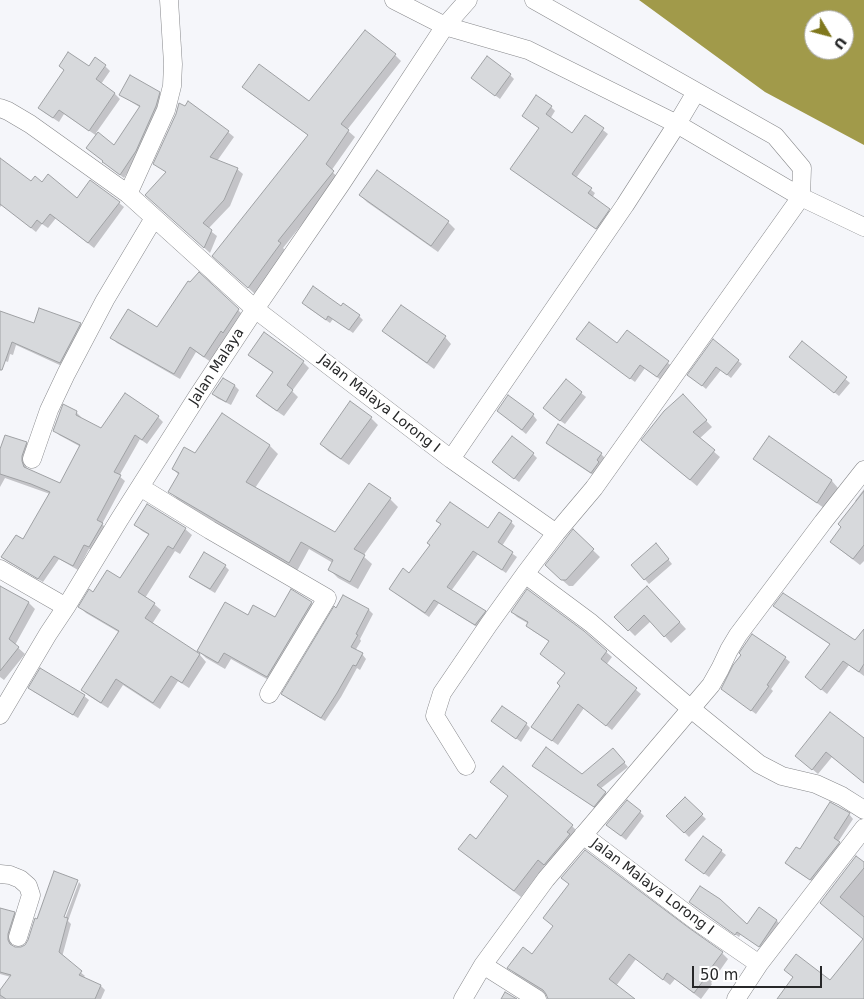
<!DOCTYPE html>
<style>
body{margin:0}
#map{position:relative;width:864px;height:999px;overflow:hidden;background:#f5f6fa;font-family:"DejaVu Sans",sans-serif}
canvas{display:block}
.north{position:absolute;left:804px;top:10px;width:50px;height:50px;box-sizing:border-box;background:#fff;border:1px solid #a9a9a9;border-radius:50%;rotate:127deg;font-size:14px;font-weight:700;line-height:20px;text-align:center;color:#272829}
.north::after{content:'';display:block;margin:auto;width:18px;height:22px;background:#80781d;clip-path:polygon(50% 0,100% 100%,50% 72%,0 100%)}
.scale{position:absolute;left:692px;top:966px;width:130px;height:22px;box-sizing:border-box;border:2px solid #272829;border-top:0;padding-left:6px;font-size:15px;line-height:18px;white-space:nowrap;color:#272829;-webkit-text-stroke:4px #fff;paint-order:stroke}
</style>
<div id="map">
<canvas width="864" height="999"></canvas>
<div class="north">U</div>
<div class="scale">50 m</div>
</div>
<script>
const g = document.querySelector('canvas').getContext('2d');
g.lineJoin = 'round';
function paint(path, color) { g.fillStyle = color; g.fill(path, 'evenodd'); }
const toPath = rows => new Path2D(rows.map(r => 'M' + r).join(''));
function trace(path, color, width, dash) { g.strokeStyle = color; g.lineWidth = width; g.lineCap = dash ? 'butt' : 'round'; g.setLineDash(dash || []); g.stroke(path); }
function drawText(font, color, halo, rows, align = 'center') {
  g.font = font + ' "DejaVu Sans",sans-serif'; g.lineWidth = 4; g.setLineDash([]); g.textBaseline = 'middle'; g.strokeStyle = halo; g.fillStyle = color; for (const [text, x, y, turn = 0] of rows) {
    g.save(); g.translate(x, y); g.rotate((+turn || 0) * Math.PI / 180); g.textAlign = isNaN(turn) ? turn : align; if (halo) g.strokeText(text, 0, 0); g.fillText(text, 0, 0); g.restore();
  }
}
paint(toPath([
 [639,0,864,0,864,145,765,92],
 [814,20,844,20,844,50,814,50]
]), '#a19a4a');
paint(toPath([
 [395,55,401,61,347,130,355,137,331,171,339,178,283,248,286,251,255,294,220,262,309,136,250,93,244,87,310,103],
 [60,66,89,68,105,66,110,71,101,84,115,94,120,99,96,133,115,146,141,108,125,98,121,94,159,93,163,97,139,155,124,178,104,163,97,136,64,114,59,122,45,113,39,108,65,71],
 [510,75,514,79,500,99,472,78],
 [551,107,555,111,550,119,572,135,586,117,608,134,576,178,595,193,592,198,613,214,600,232,516,173,540,129,528,120],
 [228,132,234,137,217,161,237,169,243,174,230,206,208,229,217,236,210,253,153,201,167,173,155,163],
 [0,167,31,183,42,183,77,199,119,203,124,207,94,248,56,218,48,228,42,224,36,232,2,205,0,207],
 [360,195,448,222,455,229,438,252,367,202],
 [307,307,341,308,359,316,363,320,353,333,333,319,330,323],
 [238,310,244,316,211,362,196,352,180,379,117,343,111,337,157,329],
 [0,312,34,324,80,324,84,328,64,367,16,345,13,355,10,354,8,362,0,359],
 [384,331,445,337,451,344,434,369,390,337],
 [627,332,673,367,662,381,645,368,635,382,582,343,617,345],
 [264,334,303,362,309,368,292,391,298,397,284,416,263,402,257,396,273,373,255,360,250,355],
 [713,341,742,364,731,378,721,370,706,389,693,378],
 [802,343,850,383,839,396,795,361],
 [223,379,235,386,239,390,231,405,217,398,213,394],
 [581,393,586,397,565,424,549,413],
 [689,402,712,427,699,439,720,457,697,486,649,446],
 [498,411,533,415,537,420,526,434],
 [76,412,81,417,80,419,101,430,158,417,163,422,147,444,140,439,119,476,125,481,102,524,107,529,94,551,89,549,78,570,59,559,43,582,7,561,2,557,23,541,50,494,5,478,0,487,0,453,26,443,31,448,26,461,27,470,61,485,81,447,59,435,55,430],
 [222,415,270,446,278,454,255,488,335,534,370,485,390,499,398,507,363,556,372,564,358,589,338,578,329,569,333,563,309,549,297,571,178,500,170,492,179,475,173,469,196,455],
 [371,418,378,425,349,465,328,451,321,444],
 [559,426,601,454,608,461,599,479,554,449,547,442],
 [769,438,832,481,838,488,824,508,762,465,755,458],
 [533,454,537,458,519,482,498,466],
 [864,489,864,561,860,565,838,548,832,542,843,527,856,502,855,501],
 [511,522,515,526,502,546,517,557,506,573,478,554,451,591,485,612,489,616,480,629,439,603,429,617,395,593,410,574,489,530],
 [136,525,185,529,192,535,180,554,175,551,145,598,154,604,161,610,152,624,200,655,206,662,189,688,178,681,160,709,123,685,108,708,89,696,83,690,120,633,86,613,80,607,94,593,120,579,149,535,142,531],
 [573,531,600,557,573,586,569,586,553,572],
 [660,549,672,564,649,584,632,565],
 [225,566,229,570,215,593,195,581,191,576],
 [0,587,29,603,35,609,15,645,25,654,4,680,0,677],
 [654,594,686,629,671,643,651,621,635,636,616,617],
 [344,596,369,610,373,614,360,639,361,641,355,651,362,654,366,659,360,670,357,668,341,697,325,721,287,698,283,694,337,609],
 [312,603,318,609,274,683,231,659,225,669,206,658,199,651,248,616,276,619],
 [775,606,855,642,864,631,864,676,849,665,827,694,812,682,831,645,780,611],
 [512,612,583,632,612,657,606,665,641,694,612,730,584,708,558,745,538,731,566,674,550,642,533,631,528,626,529,624,517,617],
 [753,635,785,658,790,662,771,689,773,691,756,714,727,693],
 [30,688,84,696,89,700,78,718,34,692],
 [502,708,526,724,530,728,521,742,493,721],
 [864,738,864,782,832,757,818,774,797,756],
 [617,754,628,767,600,789,609,796,598,810,538,769,582,776],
 [685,799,706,819,689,837,668,816],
 [640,812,644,816,626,840,612,829],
 [849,814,853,819,838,842,843,847,815,883,791,868,787,863,801,851],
 [572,826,578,832,551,870,545,865,521,897,466,855,460,849,476,841],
 [704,837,726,855,709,877,691,864],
 [864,864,864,939,827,908],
 [54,873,78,881,76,881,61,923,63,924,79,882,81,885,68,921,71,924,62,957,85,976,83,978,101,986,105,990,101,999,0,999,0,992,11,977,0,974,0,922,3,910,14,913,18,917,11,939,12,947,15,948,21,948,26,946,29,941,36,920,37,920],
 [562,878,722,953,728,959,711,983,712,984,701,999,675,979,670,985,636,959,616,986,633,999,549,999,548,995,515,974,509,967,532,955,554,927,570,885],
 [694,905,748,926,777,921,780,924,762,949,741,934,739,937]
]), '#0003');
const building = toPath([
 [365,30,396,54,341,124,349,130,326,164,334,171,278,241,281,243,248,288,212,256,308,135,242,87,259,64,309,101,365,30],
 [68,52,89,66,95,57,106,65,96,79,115,93,89,131,59,110,53,118,38,108,64,70,59,66,68,52],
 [487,56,511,74,495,96,471,78,487,56],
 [130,75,160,92,156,106,136,151,120,175,104,163,102,162,103,161,86,148,98,132,114,145,140,106,119,95,130,75],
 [536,95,552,106,546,114,572,133,585,115,604,128,572,174,592,188,588,193,610,209,596,229,510,169,539,128,522,116,536,95],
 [188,101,229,131,210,157,238,168,224,200,203,223,212,230,204,248,145,195,166,172,153,164,176,114,179,103,185,106,188,101],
 [0,158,31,181,35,176,42,182,48,174,77,198,90,180,120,202,88,243,50,214,42,224,37,220,31,228,0,204,0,158],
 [377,170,449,221,431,246,359,195,377,170],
 [199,272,239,309,223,333,221,331,204,357,190,347,174,374,110,338,128,309,157,327,188,281,190,282,199,272],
 [313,286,341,306,343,303,360,315,349,330,328,316,326,320,302,303,313,286],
 [401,305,446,336,427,363,382,331,401,305],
 [39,308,81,323,60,363,12,342,2,370,0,370,0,311,34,323,39,308],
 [589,322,617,343,627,330,669,361,657,377,640,365,630,379,576,339,589,322],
 [264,332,304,361,287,385,293,390,277,411,256,396,273,372,248,355,264,332],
 [713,339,739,360,727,375,716,367,702,386,687,375,713,339],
 [802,341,847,377,834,393,789,357,802,341],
 [223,378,235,385,226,402,212,394,223,378],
 [566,379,582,392,560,421,543,408,566,379],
 [125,393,159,416,142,440,135,435,114,472,121,475,97,520,103,523,89,547,84,545,73,566,54,556,38,579,1,557,16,535,23,539,50,492,31,484,0,474,0,449,5,435,27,442,22,456,22,461,24,467,60,483,80,445,53,431,63,404,77,411,76,415,101,428,125,393],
 [683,394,707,420,693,432,715,450,690,480,641,440,664,411,683,394],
 [508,395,534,414,522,430,497,411,508,395],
 [350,401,372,417,341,459,320,444,350,401],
 [222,413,270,445,246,482,335,532,369,483,391,498,354,549,365,555,350,582,328,570,333,560,301,542,289,563,168,492,179,473,172,469,184,447,195,453,222,413],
 [558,424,602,453,597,460,599,462,591,473,546,443,558,424],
 [512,436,534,453,514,479,492,462,512,436],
 [769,436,832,480,817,503,753,459,769,436],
 [864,491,864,545,853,559,830,542,841,527,838,524,864,491],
 [450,502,488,528,499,512,512,521,498,542,513,552,502,570,473,551,447,587,486,611,475,625,434,600,425,613,389,589,403,568,409,573,430,545,427,543,441,524,436,521,450,502],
 [147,504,186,528,173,549,168,546,138,592,155,603,145,618,200,654,182,683,171,676,153,703,116,679,101,703,81,690,119,631,78,607,89,589,93,592,107,570,120,578,149,534,134,525,147,504],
 [573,529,594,549,566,580,561,580,545,565,573,529],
 [656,543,669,559,644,580,631,565,656,543],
 [204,552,226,565,210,589,189,577,204,552],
 [0,586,29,602,9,639,19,647,0,671,0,586],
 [647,586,680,622,664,637,644,615,628,631,614,617,647,586],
 [291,589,312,602,267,677,224,653,218,663,197,651,225,602,248,615,253,605,275,617,291,589],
 [527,589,584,631,607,651,601,659,637,688,606,726,578,704,552,741,531,727,560,686,557,683,565,673,540,654,549,641,526,626,528,622,511,612,527,589],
 [783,593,855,640,864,629,864,664,859,672,843,661,821,690,805,677,830,644,773,606,783,593],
 [343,595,369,609,356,634,358,635,351,647,363,653,356,666,353,665,337,693,321,718,281,694,334,606,336,608,343,595],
 [752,634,786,657,767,685,769,686,751,711,721,689,733,665,741,655,739,653,752,634],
 [40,668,85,695,73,715,28,688,40,668],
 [502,706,527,723,516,739,491,721,502,706],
 [830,712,864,738,864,783,826,752,812,770,795,756,830,712],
 [546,747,582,774,613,748,625,762,597,785,606,792,594,807,532,766,546,747],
 [503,766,573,825,567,832,570,834,544,865,538,860,514,891,458,849,470,834,476,839,508,796,490,782,503,766],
 [685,797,703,814,684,833,666,816,685,797],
 [627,800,641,811,621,836,606,825,627,800],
 [830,802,850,813,834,838,840,842,810,880,785,863,796,847,800,849,830,802],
 [703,836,722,850,704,874,685,860,703,836],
 [585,850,689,928,723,952,705,976,706,977,694,993,667,973,663,980,629,954,609,979,635,999,548,999,546,994,543,990,507,968,523,947,532,954,553,926,543,918,569,884,561,878,585,850],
 [856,856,864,862,864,868,840,897,864,917,864,999,777,999,793,977,784,970,796,954,830,980,863,939,820,903,856,856],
 [54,871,78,880,64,917,68,918,59,952,82,971,79,975,101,985,95,999,6,999,0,995,0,990,11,975,0,972,0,908,15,912,8,934,8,940,10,944,15,947,21,947,25,945,28,940,35,918,37,919,54,871],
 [700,886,720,899,747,924,759,907,777,920,759,947,737,932,735,935,689,902,700,886],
 [505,992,517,999,501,999,505,992]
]);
paint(building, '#d7d9dc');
trace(building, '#9fa1a4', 1);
const minor = toPath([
 [394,0,445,26,528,50,677,124,801,197,864,227],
 [534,0,775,136,802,168,801,197,594,488,556,533],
 [0,108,8,111,30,124,128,194,255,309,451,459,556,533,525,574,591,623,690,708,759,764,782,776,816,784,842,796,864,810],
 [128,194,166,110,172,86,173,64,169,0],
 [32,459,49,410,66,374,105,300,154,218],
 [451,459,625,205,677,124,696,92],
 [140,487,210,530,327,598,269,694],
 [0,569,66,607],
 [0,715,48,634,66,607,119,520,197,397,255,309,341,184,445,26,468,0],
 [466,766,435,716,436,712,442,693,489,624,525,574],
 [583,835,695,920,759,964],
 [0,874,10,875,20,879,28,886,31,895,18,937],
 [463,999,483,965],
 [537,999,483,965,546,879,711,685,720,669,729,650,738,635,823,522,864,470],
 [736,999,759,964,864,828]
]);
trace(minor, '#87888b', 19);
trace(minor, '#fff', 18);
drawText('14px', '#272829', '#fff', [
 ["Jalan Malaya",217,367,-57],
 ["Jalan Malaya Lorong I",379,404,38],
 ["Jalan Malaya Lorong I",652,887,37]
]);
</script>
